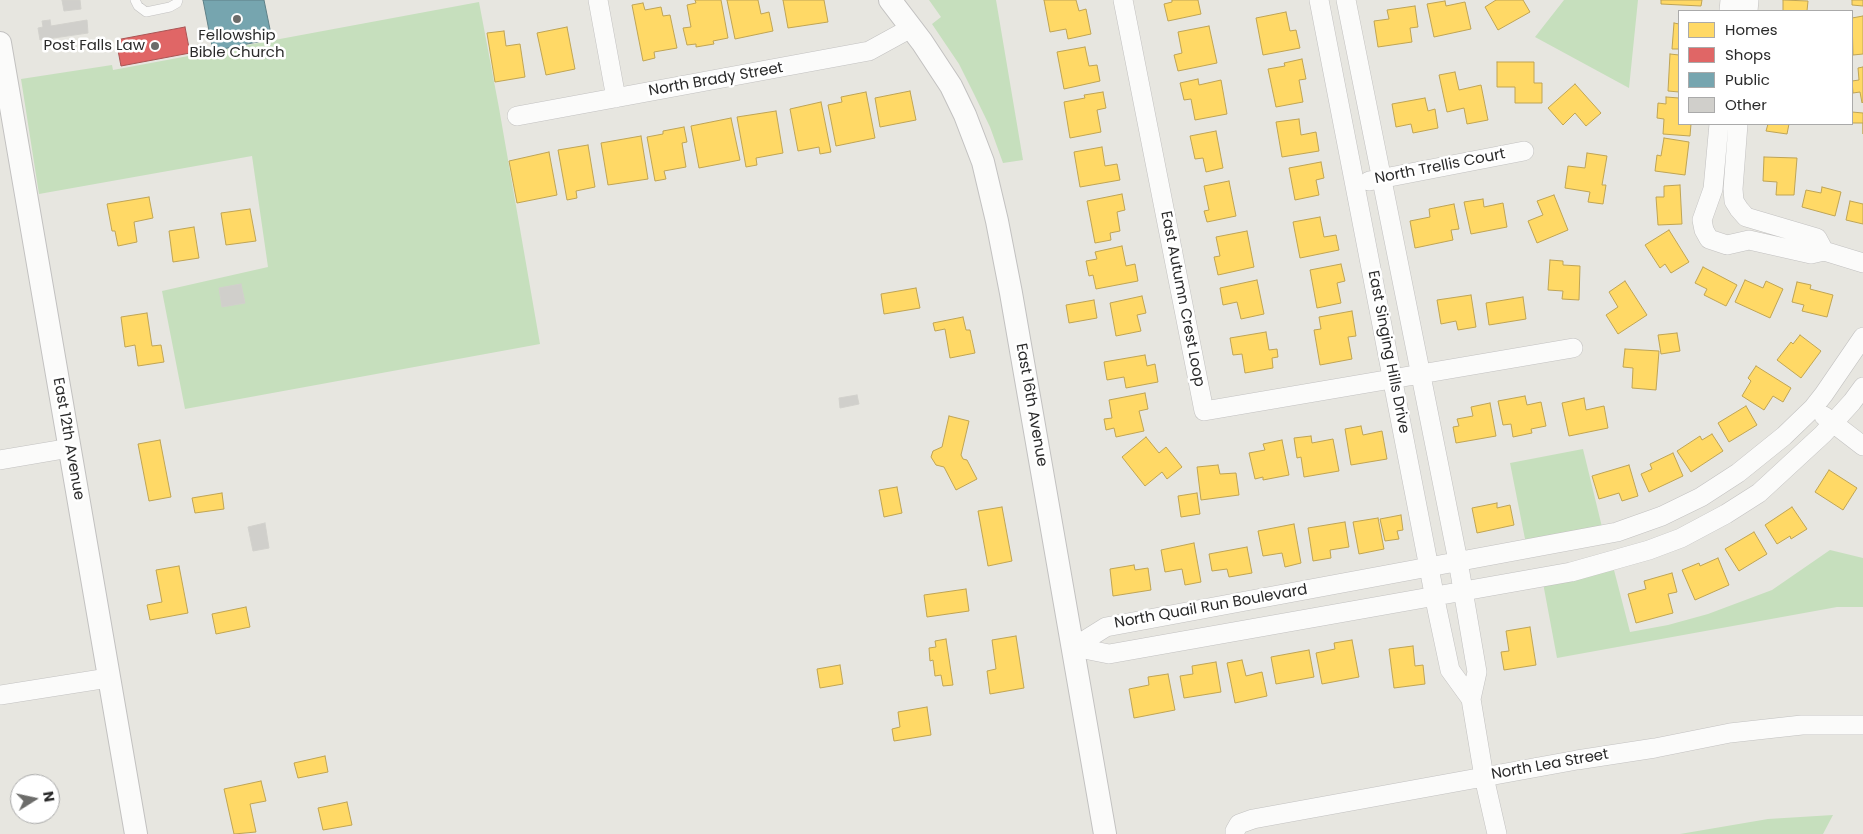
<!DOCTYPE html>
<style>
body{margin:0}
#map{position:relative;width:1863px;height:834px;overflow:hidden;background:#e7e6e0;font-family:Poppins,sans-serif}
canvas{display:block}
.legend{position:absolute;left:1678px;top:10px;width:175px;height:115px;box-sizing:border-box;background:#fff;border:1px solid #aaa;margin:0;padding:6px 9px;list-style:none;font-size:15px;color:#2a2a2a}
.legend li{display:flex;align-items:center;gap:10px;height:25px}
.legend b{width:25px;border:1px solid #aaa}
.north{position:absolute;left:10px;top:774px;width:50px;height:50px;box-sizing:border-box;background:#fff;border:1px solid #aaa;border-radius:50%;rotate:80deg;font-size:14px;font-weight:700;line-height:20px;text-align:center;color:#2a2a2a}
.north::after{content:'';display:block;margin:auto;width:18px;height:22px;background:#6c6c6a;clip-path:polygon(50% 0,100% 100%,50% 72%,0 100%)}
</style>
<div id="map">
<canvas width="1863" height="834"></canvas>
<ul class="legend">
<li><b style="height:14px;background:#ffd966"></b>Homes</li>
<li><b style="height:14px;background:#e06666"></b>Shops</li>
<li><b style="height:14px;background:#76a5af"></b>Public</li>
<li><b style="height:14px;background:#d0cfcb"></b>Other</li>
</ul>
<div class="north">N</div>
</div>
<script>
const g = document.querySelector('canvas').getContext('2d');
g.lineJoin = 'round';
function paint(path, color) { g.fillStyle = color; g.fill(path, 'evenodd'); }
const toPath = rows => new Path2D(rows.map(r => 'M' + r).join(''));
function trace(path, color, width, dash) { g.strokeStyle = color; g.lineWidth = width; g.lineCap = dash ? 'butt' : 'round'; g.setLineDash(dash || []); g.stroke(path); }
function drawText(font, color, halo, rows, align = 'center') {
  g.font = font + ' Poppins,sans-serif'; g.lineWidth = 5; g.setLineDash([]); g.textBaseline = 'middle'; g.strokeStyle = halo; g.fillStyle = color; for (const [text, x, y, turn = 0] of rows) {
    g.save(); g.translate(x, y); g.rotate((+turn || 0) * Math.PI / 180); g.textAlign = isNaN(turn) ? turn : align; if (halo) g.strokeText(text, 0, 0); g.fillText(text, 0, 0); g.restore();
  }
}
paint(toPath([
 [929,0,996,0,1023,160,1003,163,990,127,975,96,959,64,932,24,941,17],
 [1564,0,1638,0,1629,88,1535,37],
 [479,2,499,108,540,344,185,409,162,291,268,267,252,156,39,194,21,79,112,65,113,70],
 [1583,449,1602,527,1526,544,1510,463],
 [1830,550,1863,558,1863,607,1837,607,1557,658,1543,583,1574,579,1614,570,1630,632,1668,625,1708,614,1772,590],
 [1833,815,1823,834,1680,834,1768,819]
]), '#c6dfbd');
const homes = toPath([
 [695,0,721,0,728,38,713,41,714,44,696,47,696,44,687,45,683,28,691,27,687,5,696,3,695,0],
 [727,0,758,0,761,14,769,12,773,31,735,39,727,0],
 [783,0,824,0,828,22,788,28,783,0],
 [1044,0,1076,0,1079,11,1086,9,1091,34,1068,39,1066,29,1050,32,1044,0],
 [1172,0,1198,0,1201,14,1168,21,1164,4,1172,2,1172,0],
 [1496,0,1523,0,1530,12,1498,30,1485,7,1496,0],
 [1661,0,1702,0,1701,6,1661,4,1661,0],
 [1783,0,1808,1,1807,11,1783,11,1783,0],
 [1852,0,1863,0,1863,6,1852,5,1852,0],
 [1445,1,1446,6,1465,2,1471,29,1434,37,1427,4,1445,1],
 [643,3,645,10,661,7,663,16,670,15,677,48,654,52,655,58,643,61,632,5,643,3],
 [1415,6,1418,27,1410,28,1412,42,1378,47,1374,21,1389,19,1387,10,1415,6],
 [1286,12,1290,31,1296,30,1300,48,1263,55,1256,18,1286,12],
 [1863,16,1863,54,1853,55,1852,18,1863,16],
 [1674,23,1679,24,1679,49,1672,49,1674,23],
 [1209,26,1217,63,1178,71,1174,55,1182,53,1178,32,1209,26],
 [567,27,575,69,546,75,537,33,567,27],
 [504,31,506,46,520,44,525,77,495,82,487,33,504,31],
 [1085,47,1089,66,1097,65,1100,81,1064,89,1057,52,1085,47],
 [1670,54,1679,55,1679,92,1668,91,1670,54],
 [1302,59,1306,79,1299,80,1303,102,1276,107,1268,69,1285,66,1284,63,1302,59],
 [1497,62,1534,62,1534,83,1542,83,1542,103,1515,103,1515,87,1497,87,1497,62],
 [1863,67,1863,102,1862,103,1860,92,1853,93,1852,81,1859,80,1858,68,1863,67],
 [1455,72,1459,90,1481,85,1488,120,1467,124,1464,108,1447,112,1439,75,1455,72],
 [1198,79,1199,85,1221,80,1227,114,1195,120,1191,99,1184,100,1180,83,1198,79],
 [1575,84,1601,113,1586,126,1575,113,1563,125,1548,108,1575,84],
 [910,91,916,120,880,127,875,98,910,91],
 [866,92,875,138,836,146,828,105,842,102,841,97,866,92],
 [1103,92,1106,108,1097,110,1101,132,1070,138,1064,102,1085,98,1084,95,1103,92],
 [1666,97,1679,98,1679,124,1691,124,1690,136,1663,134,1664,119,1657,118,1658,103,1666,104,1666,97],
 [1425,98,1428,111,1435,109,1438,128,1413,133,1411,124,1396,127,1392,104,1425,98],
 [821,102,831,152,820,154,819,147,798,151,790,109,821,102],
 [776,111,783,153,756,158,757,165,746,167,737,117,776,111],
 [1852,112,1863,113,1863,134,1863,123,1852,123,1852,112],
 [731,118,740,160,699,168,691,126,731,118],
 [1299,119,1301,135,1316,132,1319,151,1282,157,1276,122,1299,119],
 [1768,124,1789,124,1787,134,1766,131,1768,124],
 [684,127,687,142,682,143,686,167,664,171,666,179,655,181,647,137,663,134,663,131,684,127],
 [1216,131,1223,168,1206,172,1203,158,1195,159,1190,136,1216,131],
 [641,136,648,179,608,185,601,143,641,136],
 [1664,138,1689,142,1685,175,1655,171,1657,155,1661,156,1664,138],
 [588,145,595,187,576,191,577,198,567,200,558,150,588,145],
 [1102,147,1105,166,1117,164,1120,180,1080,187,1074,152,1102,147],
 [549,152,557,195,517,203,509,161,549,152],
 [1587,153,1607,156,1602,185,1606,185,1603,204,1588,202,1590,192,1565,188,1568,166,1585,168,1587,153],
 [1764,157,1797,158,1794,195,1776,195,1777,182,1763,181,1764,157],
 [1321,162,1324,178,1316,180,1319,195,1295,200,1289,168,1321,162],
 [1229,181,1236,216,1207,222,1204,211,1209,210,1204,186,1229,181],
 [1680,185,1682,224,1658,225,1656,197,1664,197,1664,186,1680,185],
 [1822,187,1841,192,1835,216,1802,207,1806,190,1821,193,1822,187],
 [1122,194,1125,210,1117,212,1120,231,1110,233,1111,240,1095,243,1087,201,1122,194],
 [1554,195,1568,230,1537,243,1528,221,1543,215,1537,201,1554,195],
 [149,197,153,218,134,222,137,242,118,246,115,231,112,231,107,204,149,197],
 [1483,199,1484,207,1503,203,1507,227,1471,234,1464,202,1483,199],
 [1850,201,1863,204,1863,224,1846,220,1850,201],
 [1454,204,1459,229,1451,230,1453,240,1415,248,1410,221,1430,217,1429,209,1454,204],
 [250,209,256,241,226,245,221,213,250,209],
 [1320,217,1324,237,1336,235,1339,250,1300,258,1293,222,1320,217],
 [194,227,199,258,173,262,169,231,194,227],
 [1669,230,1689,262,1671,273,1665,264,1660,268,1645,245,1669,230],
 [1247,231,1254,267,1218,275,1214,257,1220,256,1216,237,1247,231],
 [1122,246,1126,266,1135,264,1138,281,1096,289,1093,275,1089,276,1086,261,1097,259,1095,252,1122,246],
 [1550,260,1563,261,1563,265,1580,266,1579,300,1562,299,1563,291,1548,290,1550,260],
 [1341,264,1345,281,1337,283,1341,303,1317,308,1310,270,1341,264],
 [1703,267,1737,285,1726,306,1704,295,1707,289,1695,283,1703,267],
 [1257,280,1264,314,1241,319,1237,302,1223,305,1220,288,1257,280],
 [1745,280,1763,288,1766,281,1783,289,1770,318,1735,302,1745,280],
 [1625,281,1647,315,1618,334,1606,315,1618,307,1609,292,1625,281],
 [1797,282,1811,285,1810,289,1833,295,1827,317,1802,311,1804,305,1792,302,1797,282],
 [916,288,920,308,884,314,881,294,916,288],
 [1471,295,1476,327,1458,330,1456,321,1441,324,1437,300,1471,295],
 [1142,296,1146,313,1137,315,1141,331,1116,336,1110,303,1142,296],
 [1523,297,1526,319,1489,325,1486,303,1523,297],
 [1094,300,1097,318,1069,323,1066,305,1094,300],
 [1352,311,1356,336,1348,337,1352,359,1320,365,1314,330,1321,329,1319,317,1352,311],
 [147,313,152,346,161,345,164,362,138,366,135,345,125,347,121,317,147,313],
 [963,317,966,330,970,330,975,353,950,358,945,329,935,331,933,323,963,317],
 [1266,332,1269,350,1277,349,1278,357,1272,358,1273,368,1245,373,1242,354,1233,355,1230,338,1266,332],
 [1677,333,1680,351,1661,354,1658,335,1677,333],
 [1800,335,1821,351,1801,378,1777,360,1791,342,1793,344,1800,335],
 [1625,349,1659,351,1656,390,1632,388,1633,368,1623,367,1625,349],
 [1145,355,1147,366,1155,364,1158,382,1126,388,1124,377,1107,380,1104,362,1145,355],
 [1756,366,1791,388,1783,402,1773,396,1764,410,1742,396,1751,381,1748,378,1756,366],
 [1145,393,1148,409,1139,411,1144,431,1116,437,1114,428,1106,430,1104,419,1112,418,1109,400,1145,393],
 [1525,396,1527,405,1541,402,1546,426,1531,429,1532,433,1513,437,1511,424,1503,425,1498,401,1525,396],
 [1584,398,1586,410,1604,406,1608,428,1569,436,1562,403,1584,398],
 [1490,403,1496,436,1456,443,1453,427,1459,426,1457,419,1473,416,1471,407,1490,403],
 [1746,406,1757,425,1729,442,1718,423,1746,406],
 [949,416,969,421,961,455,963,459,967,460,977,479,956,490,944,467,936,465,931,457,933,451,942,447,949,416],
 [1361,426,1363,435,1382,431,1387,459,1351,465,1345,429,1361,426],
 [1712,434,1723,451,1691,472,1677,451,1700,436,1702,440,1712,434],
 [1311,436,1312,443,1333,439,1339,471,1304,477,1301,457,1297,458,1294,438,1311,436],
 [1146,437,1159,453,1166,447,1182,467,1167,479,1162,472,1145,486,1122,457,1146,437],
 [160,440,171,497,149,501,138,444,160,440],
 [1282,440,1289,475,1263,480,1263,477,1255,479,1249,453,1265,450,1263,444,1282,440],
 [1673,453,1683,476,1649,492,1641,474,1652,469,1650,464,1673,453],
 [1218,465,1220,474,1236,473,1239,495,1201,500,1197,467,1218,465],
 [1629,465,1638,496,1622,501,1619,493,1599,499,1592,476,1629,465],
 [1829,470,1857,488,1843,510,1815,492,1829,470],
 [897,487,902,513,884,517,879,490,897,487],
 [222,493,224,509,195,513,192,498,222,493],
 [1197,493,1200,514,1181,517,1178,496,1197,493],
 [1497,503,1497,508,1510,505,1514,525,1477,533,1472,508,1497,503],
 [1002,507,1012,561,988,566,978,511,1002,507],
 [1792,507,1807,529,1791,539,1790,536,1777,544,1765,525,1792,507],
 [1401,515,1403,530,1397,531,1399,539,1385,541,1380,519,1401,515],
 [1378,518,1384,549,1359,554,1353,522,1378,518],
 [1345,522,1349,547,1330,550,1331,558,1313,561,1308,528,1345,522],
 [1294,524,1301,563,1285,567,1282,553,1263,556,1258,531,1294,524],
 [1754,532,1767,554,1739,571,1725,549,1754,532],
 [1194,543,1201,582,1185,585,1182,569,1165,572,1161,550,1194,543],
 [1247,547,1252,573,1229,577,1227,569,1212,571,1209,554,1247,547],
 [1718,558,1729,585,1695,600,1682,570,1699,563,1700,566,1718,558],
 [1134,565,1135,570,1148,568,1151,590,1113,596,1110,569,1134,565],
 [179,566,188,613,150,620,147,605,162,602,156,570,179,566],
 [1672,573,1677,592,1668,594,1673,613,1636,623,1628,594,1646,589,1644,581,1672,573],
 [966,589,969,611,927,617,924,595,966,589],
 [246,607,250,627,216,634,212,614,246,607],
 [1530,627,1536,665,1504,670,1501,652,1509,651,1506,631,1530,627],
 [1016,636,1024,688,990,694,987,671,996,669,992,640,1016,636],
 [946,639,953,685,943,686,941,675,935,676,933,660,930,661,929,648,936,647,935,641,946,639],
 [1352,640,1359,677,1322,684,1316,653,1335,649,1334,643,1352,640],
 [1413,646,1415,666,1423,665,1425,684,1394,688,1389,649,1413,646],
 [1309,650,1314,677,1276,684,1271,657,1309,650],
 [1242,660,1246,676,1262,672,1267,696,1235,703,1227,663,1242,660],
 [1216,662,1221,692,1184,698,1180,676,1193,674,1192,666,1216,662],
 [840,665,843,684,820,688,817,669,840,665],
 [1168,674,1175,710,1134,718,1129,689,1149,685,1148,677,1168,674],
 [927,707,931,735,894,741,892,729,900,727,898,712,927,707],
 [325,756,328,772,298,778,294,763,325,756],
 [261,781,266,801,250,804,256,832,234,834,224,789,261,781],
 [347,802,352,825,323,830,318,808,347,802]
]);
paint(homes, '#ffd966');
trace(homes, '#bfa454', 1);
const shops = toPath([
 [185,27,190,53,121,66,116,40,185,27]
]);
paint(shops, '#e06666');
trace(shops, '#a95454', 1);
const public = toPath([
 [203,0,264,0,272,39,213,51,203,0]
]);
paint(public, '#76a5af');
trace(public, '#5f8087', 1);
const building = toPath([
 [62,0,80,0,81,9,64,11,62,0],
 [50,20,51,26,87,20,88,33,40,40,38,28,43,27,42,21,50,20],
 [241,284,245,303,222,307,219,288,241,284],
 [857,395,859,404,840,408,839,398,857,395],
 [265,523,269,548,253,551,248,527,265,523]
]);
paint(building, '#d0cfcb');
trace(building, '#d2d1cc', 1);
const service = toPath([
 [135,0,138,6,146,12,170,7,177,3,178,0]
]);
const minor = toPath([
 [598,0,616,98],
 [1123,0,1204,411,1573,348],
 [1319,0,1437,609,1450,670,1471,699],
 [1346,0,1458,561,1477,672,1471,699,1484,777,1497,834],
 [1729,11,1730,0],
 [1748,11,1749,0],
 [517,116,869,51,911,28],
 [1719,124,1713,189,1702,220,1704,230,1709,239,1727,245,1749,240,1811,254,1824,251,1863,263],
 [1738,124,1733,189,1734,201,1739,209,1746,217,1817,238,1824,251],
 [1369,181,1524,151],
 [1824,416,1863,446],
 [0,460,70,448],
 [1074,647,1106,627,1617,532,1662,516,1701,497,1738,473,1784,436,1813,408,1824,394,1863,337],
 [1074,647,1109,654,1571,572,1649,550,1681,538,1726,514,1759,493,1823,434,1852,402,1863,387],
 [0,695,108,678],
 [1235,834,1235,831,1239,824,1253,819,1577,760,1655,748,1730,733,1802,725,1863,725]
]);
const tertiary = toPath([
 [890,0,922,42,951,86,965,115,983,162,997,221,1011,293,1105,834],
 [0,43,136,834]
]);
trace(service, '#c2c1c0', 10);
trace(minor, '#c2c1c0', 20);
trace(tertiary, '#c2c1c0', 24);
trace(service, '#fbfbfa', 9);
trace(minor, '#fbfbfa', 19);
trace(tertiary, '#fbfbfa', 22);
for (const [x, y, r, color] of [
 [237,19,5,"#6c6c6a"],
 [155,46,5,"#6c6c6a"]
]) { const dot = new Path2D(); dot.arc(x, y, r, 0, 2 * Math.PI); g.fillStyle = color; g.fill(dot); trace(dot, '#fff', 2); }
drawText('15px', '#2a2a2a', '#fff', [
 ["Fellowship",237,36],
 ["Bible Church",237,53],
 ["Post Falls Law",145,46,"right"]
]);
drawText('15px', '#2a2a2a', '#fff', [
 ["North Brady Street",716,80,-10],
 ["North Trellis Court",1440,167,-11],
 ["East Autumn Crest Loop",1182,299,79],
 ["East Singing Hills Drive",1388,352,79],
 ["East 16th Avenue",1031,405,80],
 ["East 12th Avenue",68,439,80],
 ["North Quail Run Boulevard",1211,607,-10],
 ["North Lea Street",1550,765,-10]
]);
</script>
